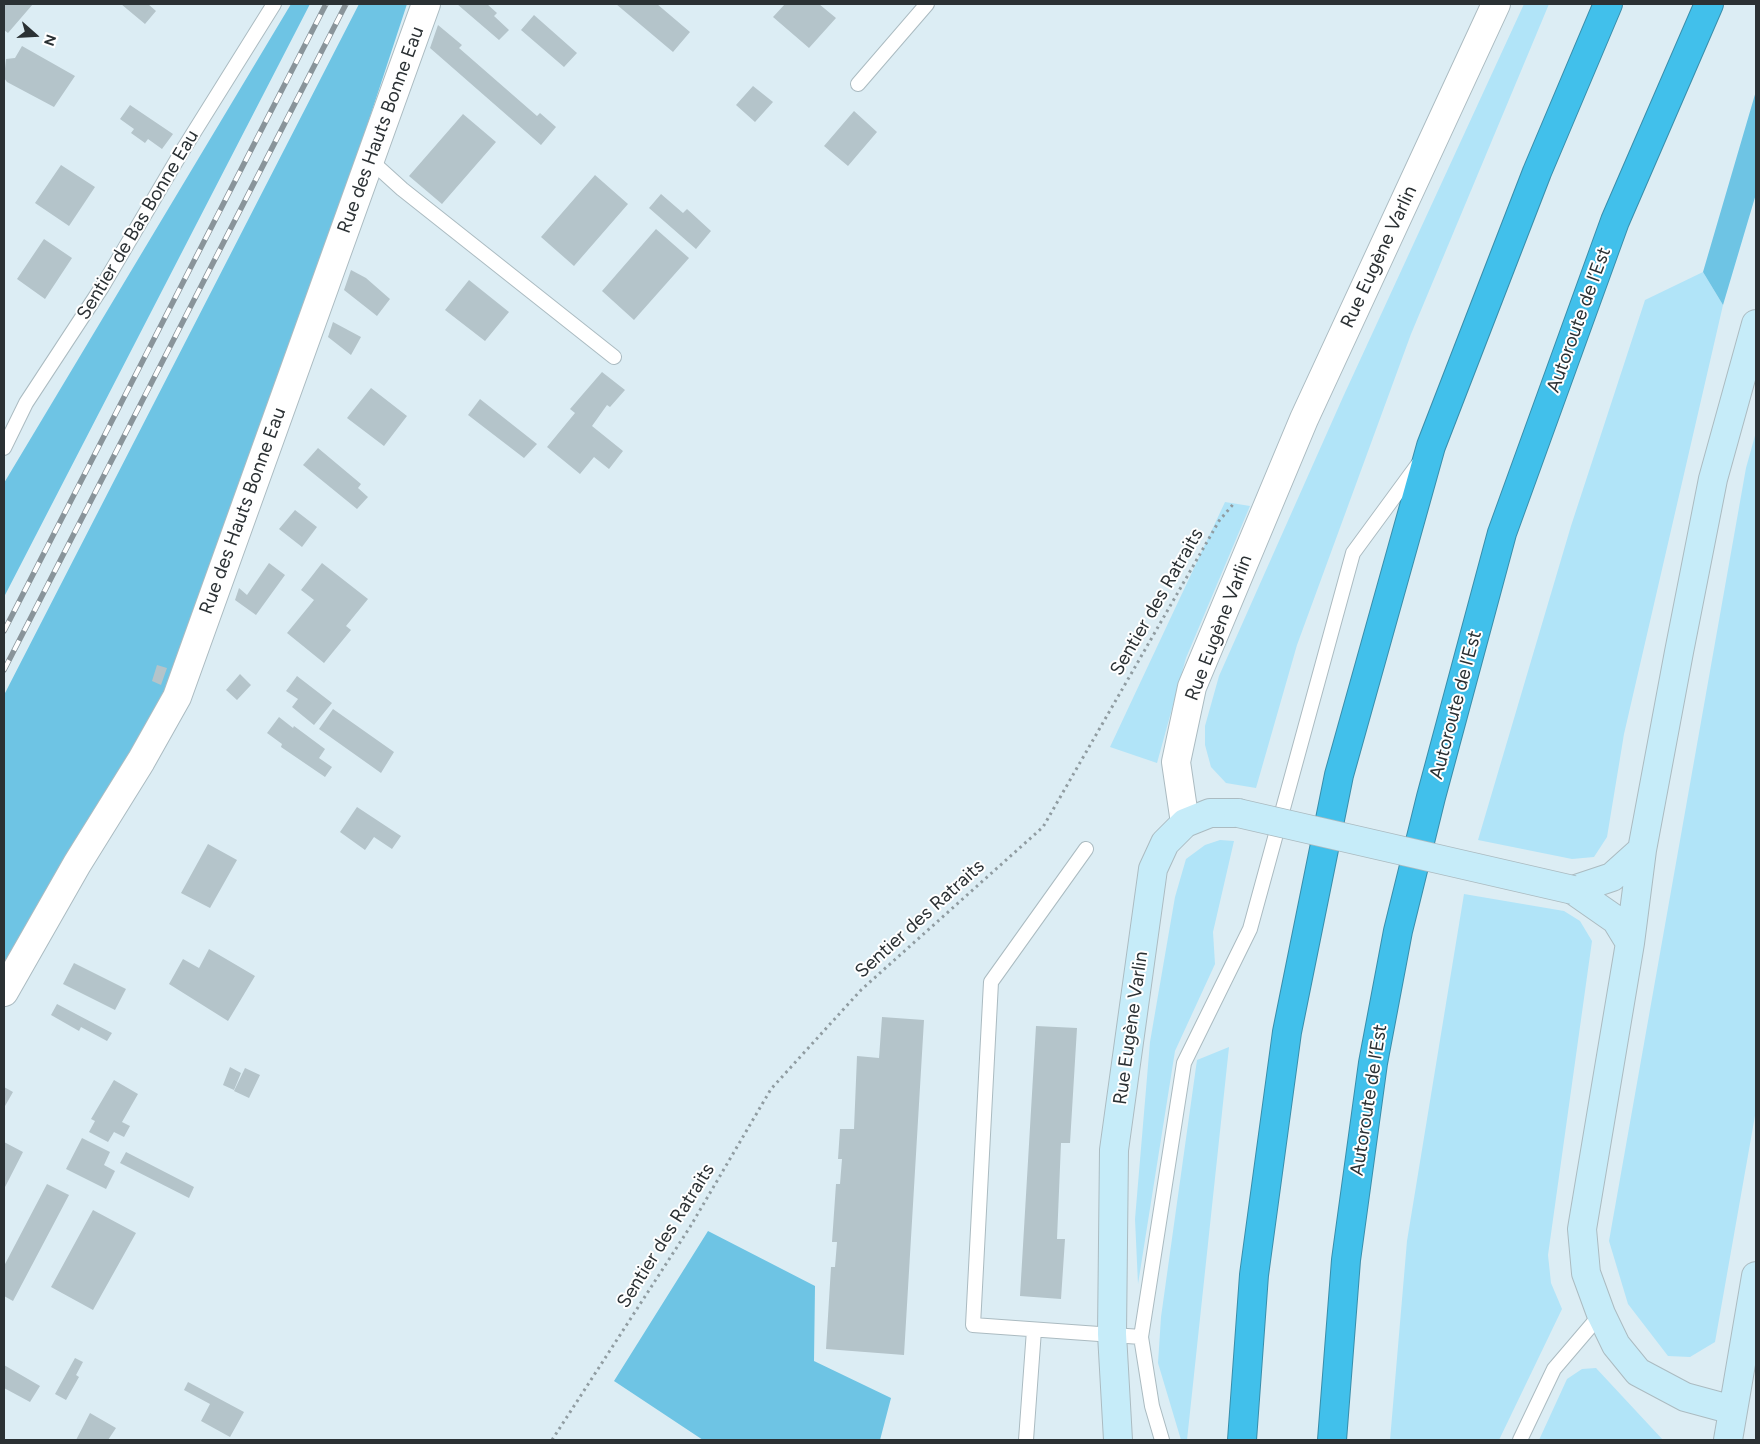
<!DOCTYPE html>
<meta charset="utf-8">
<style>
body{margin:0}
#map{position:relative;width:1760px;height:1444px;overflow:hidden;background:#dcedf4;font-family:Figtree,sans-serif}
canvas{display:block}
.frame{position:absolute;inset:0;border:5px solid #2b3134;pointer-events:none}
.north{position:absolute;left:10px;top:10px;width:50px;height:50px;-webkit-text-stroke:4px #fff;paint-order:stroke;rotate:109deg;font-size:14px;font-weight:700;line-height:20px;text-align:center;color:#2b3134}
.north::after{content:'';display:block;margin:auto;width:18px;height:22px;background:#2b3134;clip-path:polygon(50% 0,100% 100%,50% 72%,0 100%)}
</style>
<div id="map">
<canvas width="1760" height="1444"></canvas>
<div class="frame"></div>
<div class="north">N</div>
</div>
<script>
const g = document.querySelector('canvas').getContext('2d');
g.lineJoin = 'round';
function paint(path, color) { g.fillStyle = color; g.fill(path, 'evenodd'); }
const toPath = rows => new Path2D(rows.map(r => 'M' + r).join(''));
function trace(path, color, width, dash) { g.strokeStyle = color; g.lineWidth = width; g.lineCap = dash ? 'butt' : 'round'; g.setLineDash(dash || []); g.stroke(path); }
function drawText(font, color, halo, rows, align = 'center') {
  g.font = font + ' Figtree,sans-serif'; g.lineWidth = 4; g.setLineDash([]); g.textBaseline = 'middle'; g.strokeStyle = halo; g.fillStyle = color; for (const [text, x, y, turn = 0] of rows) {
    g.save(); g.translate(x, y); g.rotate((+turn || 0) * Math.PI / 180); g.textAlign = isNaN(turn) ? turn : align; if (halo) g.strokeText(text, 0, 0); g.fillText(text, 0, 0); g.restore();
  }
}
paint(toPath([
 [1524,4,1549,4,1411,334,1297,645,1256,788,1226,783,1211,767,1205,745,1205,726,1219,676,1343,397],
 [1703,272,1723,305,1624,734,1607,837,1594,857,1572,859,1478,840,1571,526,1645,300],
 [1756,432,1756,1110,1715,1342,1690,1357,1668,1356,1628,1304,1609,1241,1746,468],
 [1225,502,1250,506,1186,658,1157,763,1110,747],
 [1220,840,1234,841,1213,932,1215,964,1175,1051,1138,1284,1135,1219,1150,1042,1175,897,1186,859,1205,845],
 [1464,894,1564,911,1580,921,1592,941,1548,1255,1551,1283,1562,1309,1499,1440,1390,1440,1407,1241],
 [1229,1047,1187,1440,1181,1440,1158,1363,1161,1317,1197,1060],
 [1596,1368,1663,1440,1664,1440,1539,1440,1567,1379,1582,1369]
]), '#b1e4f8');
paint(toPath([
 [291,4,310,4,4,597,4,483],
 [359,4,407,4,183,687,4,1003,4,695],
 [1756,91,1756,194,1723,305,1703,272],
 [708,1231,815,1286,814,1361,891,1398,880,1440,703,1440,614,1381]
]), '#6ec4e4');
paint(toPath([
 [4,4,33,4,8,33,4,30],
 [121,4,148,4,156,11,145,24],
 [457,4,487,4,497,13,494,16,509,30,499,40],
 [616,4,657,4,690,32,673,52],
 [785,4,819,4,836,18,809,48,773,17],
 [534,15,577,53,564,67,521,30],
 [438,25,462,45,459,48,537,116,540,113,556,127,541,145,430,48],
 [22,46,75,76,54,107,7,82,4,78,6,59,15,58],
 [753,86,773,102,755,122,736,105],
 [130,105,173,134,162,149,148,139,145,143,131,133,134,129,120,119],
 [854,111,877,132,848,166,824,146],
 [463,114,496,142,442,204,409,176],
 [61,165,95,187,69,226,35,203],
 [595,175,628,204,574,266,541,237],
 [661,194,683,213,687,209,711,231,696,249,649,208],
 [656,229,689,258,634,320,602,291],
 [44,239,72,258,45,299,17,279],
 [351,270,366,278,390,299,377,316,344,290],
 [469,280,509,312,485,341,445,310],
 [333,322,361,337,351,355,328,337],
 [602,372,625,390,610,407,607,405,592,426,623,451,609,469,594,457,580,474,547,447,575,413,570,409],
 [371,388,407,416,384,446,347,418],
 [480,399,537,444,524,458,468,415],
 [318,448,361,484,358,488,368,497,357,509,303,465],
 [295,510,317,527,302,547,279,529],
 [269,563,285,575,256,615,235,600,239,588,247,595],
 [322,563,368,599,346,626,351,630,324,663,287,633,314,600,301,590],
 [157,665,167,668,161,685,152,681],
 [240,674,251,685,237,700,226,690],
 [297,676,332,703,314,725,292,707,298,699,286,691],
 [333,709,394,752,381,773,319,729],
 [279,717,293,728,294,726,325,749,319,758,332,767,325,777,281,747,282,744,267,733],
 [357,807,401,836,392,849,374,837,365,850,340,832],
 [208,844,237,860,210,908,181,893],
 [209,949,255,976,228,1021,169,984,183,959,199,968],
 [74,963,126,989,115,1010,63,984],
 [57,1004,112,1033,107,1041,81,1027,79,1031,51,1015],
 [882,1017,924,1020,904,1355,826,1349,831,1267,835,1267,837,1242,832,1242,836,1184,840,1184,842,1159,838,1159,840,1129,854,1129,857,1056,879,1058],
 [1036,1026,1077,1028,1070,1143,1061,1143,1057,1239,1065,1239,1061,1299,1020,1296],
 [230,1067,241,1073,234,1090,223,1085],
 [245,1068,260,1075,249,1098,234,1091],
 [114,1080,138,1094,122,1122,130,1126,124,1137,114,1132,108,1142,89,1132,95,1121,91,1119],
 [4,1087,13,1092,5,1106,4,1105],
 [82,1138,110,1152,104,1165,115,1171,106,1189,66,1169],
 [4,1142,23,1152,4,1189],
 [126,1152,194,1187,189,1198,120,1163],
 [47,1184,69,1195,13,1301,4,1296,4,1266],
 [93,1210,136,1233,93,1310,51,1287],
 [75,1358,83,1362,76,1375,79,1377,66,1400,55,1394],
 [4,1365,40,1386,30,1402,4,1388],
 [188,1382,244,1412,230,1437,201,1421,210,1404,184,1390],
 [90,1413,116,1428,108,1440,76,1440]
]), '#b4c4ca');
const lane = toPath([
 [858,84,927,4],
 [370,160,402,189,614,357],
 [4,448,26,403,102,287,181,153,274,4],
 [1086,849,991,982,973,1325,1141,1337],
 [1026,1440,1034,1330],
 [1162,1440,1152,1406,1141,1337,1184,1063,1250,929,1353,553,1419,463],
 [1520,1440,1554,1369,1601,1314]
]);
const street = toPath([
 [1185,823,1176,762,1192,687,1304,419,1496,4],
 [4,992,77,864,141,761,177,697,426,4]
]);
const secondary = toPath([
 [1573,890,1612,877,1642,850],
 [1573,890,1616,920,1630,943],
 [1733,1410,1685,1397,1638,1372,1616,1345,1601,1314,1586,1273,1582,1229,1630,943,1642,850,1679,652,1713,479,1756,324],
 [1118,1440,1112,1334,1114,1150,1153,869,1165,843,1185,823,1210,813,1238,813],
 [1728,1440,1756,1276]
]);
const highway = toPath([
 [1242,1440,1254,1275,1287,1032,1339,775,1431,446,1537,172,1608,4],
 [1332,1440,1346,1260,1373,1063,1398,931,1431,797,1502,533,1615,221,1709,4]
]);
trace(lane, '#abbbc1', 16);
trace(street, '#abbbc1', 30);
trace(secondary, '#abbbc1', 30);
trace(highway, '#398eab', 30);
trace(toPath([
 [552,1440,690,1227,771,1089,861,990,1043,827,1219,521,1235,502]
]), '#909ca1', 3, [2.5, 4]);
trace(lane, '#fff', 14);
trace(street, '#fff', 28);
trace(secondary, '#c6ecf9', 28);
trace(highway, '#41c0eb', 28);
const rail = toPath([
 [4,631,326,4],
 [4,670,346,4]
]);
trace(rail, '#89949a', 5.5);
trace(rail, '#fff', 4, [11]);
const secondaryBridge = toPath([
 [1238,813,1573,890]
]);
trace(secondaryBridge, '#abbbc1', 30, []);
trace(secondaryBridge, '#c6ecf9', 28);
drawText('19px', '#2b3134', '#fff', [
 ["Rue des Hauts Bonne Eau",381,130,-70],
 ["Sentier de Bas Bonne Eau",138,225,-59],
 ["Rue Eugène Varlin",1379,257,-65],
 ["Autoroute de l’Est",1579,320,-70],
 ["Rue des Hauts Bonne Eau",243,511,-70],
 ["Sentier des Ratraits",1157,602,-60],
 ["Rue Eugène Varlin",1219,628,-69],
 ["Autoroute de l’Est",1456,705,-75],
 ["Sentier des Ratraits",920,919,-42],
 ["Rue Eugène Varlin",1131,1028,-82],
 ["Autoroute de l’Est",1369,1100,-81],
 ["Sentier des Ratraits",666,1236,-58]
]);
</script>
